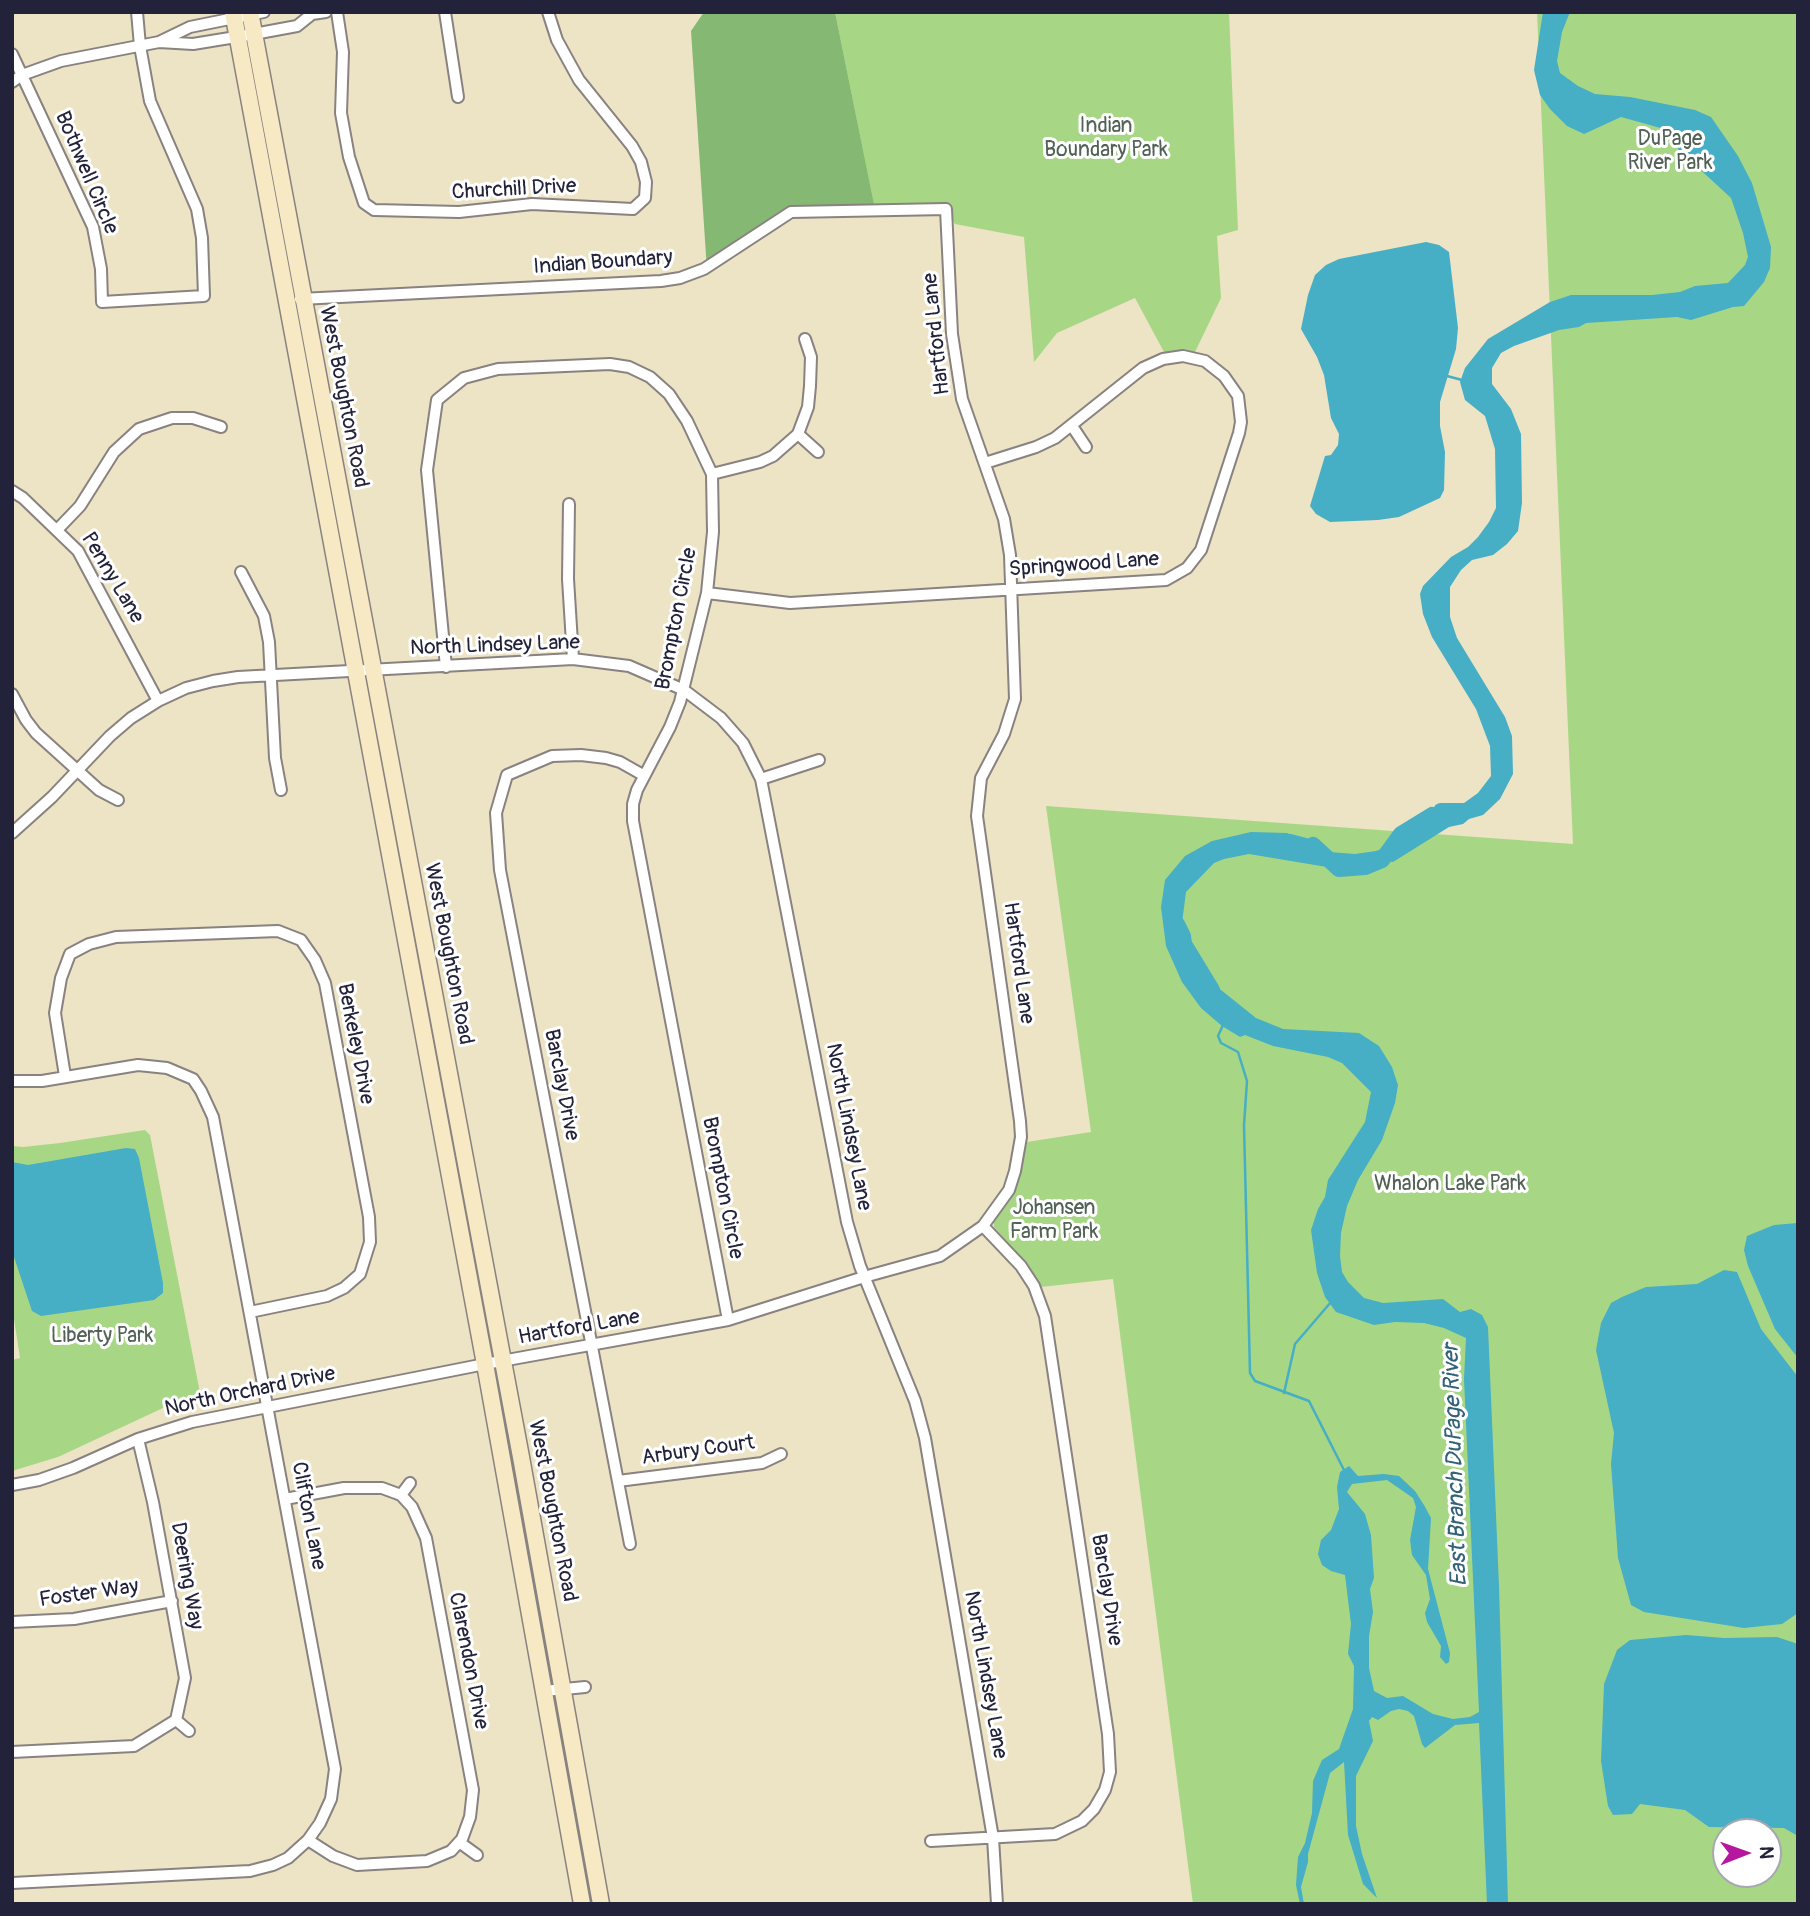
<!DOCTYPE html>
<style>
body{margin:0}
#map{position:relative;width:1810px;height:1916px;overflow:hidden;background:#ede3c5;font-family:Pangolin,sans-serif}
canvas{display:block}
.frame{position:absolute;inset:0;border:14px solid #22223b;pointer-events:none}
.north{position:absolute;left:1712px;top:1818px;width:70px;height:70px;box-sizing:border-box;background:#fff;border:2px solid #a7a7b1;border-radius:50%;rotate:89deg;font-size:19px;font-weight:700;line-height:28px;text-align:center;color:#22223b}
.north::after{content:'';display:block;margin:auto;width:24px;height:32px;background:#b5179e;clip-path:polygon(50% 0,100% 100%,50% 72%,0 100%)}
</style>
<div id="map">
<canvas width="1810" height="1916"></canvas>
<div class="frame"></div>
<div class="north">N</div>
</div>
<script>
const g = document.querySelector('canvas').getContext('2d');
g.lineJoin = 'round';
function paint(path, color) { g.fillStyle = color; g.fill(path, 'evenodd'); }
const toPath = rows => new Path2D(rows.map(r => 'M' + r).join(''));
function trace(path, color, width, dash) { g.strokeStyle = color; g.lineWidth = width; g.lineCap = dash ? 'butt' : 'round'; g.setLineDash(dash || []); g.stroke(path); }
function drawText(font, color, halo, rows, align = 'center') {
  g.font = font + ' Pangolin,sans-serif'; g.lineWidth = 6; g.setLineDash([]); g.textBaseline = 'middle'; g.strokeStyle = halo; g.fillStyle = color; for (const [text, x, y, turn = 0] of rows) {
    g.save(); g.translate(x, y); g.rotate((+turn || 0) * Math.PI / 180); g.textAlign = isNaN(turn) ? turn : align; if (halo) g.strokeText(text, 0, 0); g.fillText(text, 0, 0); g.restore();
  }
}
paint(toPath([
 [835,12,1229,12,1238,230,1217,236,1221,298,1195,352,1164,352,1135,298,1057,333,1034,362,1024,237,955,224,946,209,875,210],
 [1537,12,1798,12,1798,1904,1193,1904,1113,1279,1041,1287,1023,1261,994,1227,994,1221,1006,1206,1019,1179,1027,1142,1091,1132,1046,806,1573,844],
 [1726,1832,1768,1832,1768,1874,1726,1874],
 [145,1130,150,1135,201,1398,163,1408,58,1457,12,1471,12,1360,20,1358,12,1306,12,1146,23,1147,60,1143]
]), '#a7d785');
paint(toPath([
 [704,12,835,12,876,214,792,216,707,270,691,31]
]), '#85b872');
paint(toPath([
 [1543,12,1570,12,1562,32,1557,61,1560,73,1578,86,1595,94,1630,97,1695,110,1711,117,1738,156,1752,183,1771,247,1770,268,1764,282,1744,306,1733,307,1691,320,1677,317,1586,323,1579,327,1559,330,1514,346,1501,353,1492,368,1492,384,1511,409,1521,434,1522,503,1518,531,1507,544,1493,555,1472,560,1461,570,1450,587,1450,617,1457,638,1505,717,1512,736,1513,774,1500,799,1483,815,1469,819,1463,824,1449,827,1393,862,1382,860,1365,867,1339,869,1249,854,1224,859,1214,863,1186,892,1182,923,1178,928,1183,936,1184,944,1206,978,1256,1018,1283,1029,1359,1033,1379,1046,1392,1067,1398,1085,1395,1103,1382,1140,1358,1180,1347,1206,1341,1233,1340,1256,1342,1272,1348,1282,1364,1298,1383,1303,1443,1299,1460,1312,1471,1309,1482,1315,1488,1327,1499,1586,1508,1904,1487,1904,1479,1723,1455,1725,1425,1748,1422,1744,1414,1716,1408,1711,1399,1709,1391,1711,1378,1720,1372,1717,1369,1721,1373,1741,1356,1776,1356,1826,1362,1854,1377,1898,1363,1884,1348,1835,1344,1762,1330,1773,1308,1854,1308,1862,1301,1887,1304,1904,1300,1904,1296,1885,1298,1857,1305,1843,1312,1813,1313,1781,1322,1760,1339,1749,1353,1709,1354,1666,1348,1654,1351,1624,1345,1575,1331,1571,1322,1565,1318,1554,1321,1540,1331,1530,1339,1509,1337,1487,1340,1472,1349,1466,1358,1476,1384,1474,1399,1476,1415,1491,1424,1505,1431,1518,1428,1569,1450,1653,1449,1662,1446,1664,1440,1657,1441,1646,1427,1622,1425,1613,1430,1599,1426,1575,1412,1555,1410,1540,1416,1507,1413,1498,1387,1480,1352,1484,1347,1492,1365,1514,1371,1535,1374,1578,1370,1589,1373,1612,1369,1636,1369,1668,1374,1691,1387,1698,1403,1696,1433,1714,1453,1719,1470,1717,1479,1712,1464,1379,1466,1338,1444,1328,1424,1323,1395,1322,1374,1325,1336,1312,1325,1297,1317,1273,1311,1230,1318,1209,1325,1197,1328,1180,1365,1122,1371,1092,1342,1063,1328,1057,1273,1046,1245,1035,1240,1037,1222,1026,1201,1008,1182,982,1166,946,1161,907,1165,880,1185,856,1212,841,1251,832,1287,833,1307,843,1309,847,1313,845,1329,852,1355,854,1376,851,1387,847,1401,834,1432,815,1436,819,1441,811,1457,808,1478,793,1491,776,1490,746,1476,709,1432,637,1423,614,1420,594,1423,586,1451,557,1468,547,1478,537,1489,522,1496,508,1495,449,1485,416,1465,400,1460,382,1465,368,1488,339,1550,302,1571,295,1652,295,1680,292,1695,286,1728,283,1745,265,1748,257,1743,233,1731,198,1679,150,1664,129,1621,117,1584,134,1567,126,1550,109,1540,95,1534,70],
 [1426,242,1439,245,1449,252,1458,328,1456,349,1440,402,1440,426,1445,452,1444,490,1440,498,1399,517,1378,520,1330,522,1316,514,1310,506,1325,456,1331,455,1338,445,1339,434,1331,418,1324,375,1317,357,1301,329,1308,295,1315,275,1326,265,1339,259],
 [126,1148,135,1149,139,1158,163,1283,163,1293,154,1300,41,1316,32,1311,12,1251,12,1162,28,1165],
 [1798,1223,1798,1358,1775,1329,1748,1266,1744,1250,1747,1236,1774,1225],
 [1724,1270,1737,1272,1761,1329,1798,1377,1798,1613,1782,1624,1744,1628,1644,1612,1631,1605,1618,1558,1611,1464,1614,1433,1596,1350,1601,1323,1611,1303,1622,1297,1646,1287,1697,1284],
 [1686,1635,1724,1638,1777,1637,1798,1644,1798,1836,1784,1828,1709,1827,1685,1810,1640,1804,1632,1814,1613,1815,1608,1806,1601,1761,1604,1684,1617,1650,1630,1640]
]), '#46aec5');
trace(toPath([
 [1447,376,1462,380],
 [1223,1025,1218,1036,1221,1043,1238,1052,1247,1081,1244,1125,1250,1373,1255,1381,1309,1401,1345,1472],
 [1284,1393,1295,1344,1331,1302]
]), '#46aec5', 2.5);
trace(toPath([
 [1290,842,1309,847,1313,845,1339,869,1365,867,1382,860,1401,834,1432,815,1436,819,1441,811,1463,811],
 [1177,924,1183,936,1184,944,1212,990]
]), '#46aec5', 16);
const minor = toPath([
 [337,12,343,52,341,113,349,157,364,203,374,210,459,212,532,204,633,209,645,198,646,182,641,162,632,146,579,80,557,40,548,12],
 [445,12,458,97],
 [159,42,193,44,254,34,297,26,312,14,326,12],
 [12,54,93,227,101,269,102,302,204,296,202,238,197,209,150,101,140,46,137,12],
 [12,82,22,75,61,61,159,42,190,27,264,12],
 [1072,426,1086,447],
 [798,434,818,452],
 [712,474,760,462,773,456,798,434,808,407,810,386,811,357,805,339],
 [12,491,23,498,78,551,158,701],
 [569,504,568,579,573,659],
 [57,530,80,506,114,452,139,429,172,418,193,418,221,427],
 [241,572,264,616,269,642,275,758,281,790],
 [707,593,790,603,1166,580,1187,568,1201,550,1239,433,1241,422,1238,396,1224,376,1205,361,1183,356,1163,359,1143,368,1055,438,1036,447,985,463],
 [446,667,427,470,437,400,464,378,498,369,610,364,629,367,650,377,669,394,687,421,712,474,713,532,707,593,680,702,670,727,637,790,633,804,633,821,728,1320],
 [12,694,26,720,36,733,99,790,118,800],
 [761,779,819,760],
 [12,833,52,797,110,736,131,718,158,701,186,688,213,681,238,677,573,659,629,666,684,690,721,718,743,743,761,779,847,1222,860,1266,915,1401,925,1438,993,1838,997,1904],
 [65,1076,55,1013,61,978,70,954,89,944,116,937,278,931,301,940,315,960,325,983,369,1217,370,1242,360,1274,344,1288,327,1296,250,1312],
 [12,1081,42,1081,138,1065,167,1068,193,1079,201,1091,213,1117,335,1769,331,1799,320,1823,308,1840,288,1858,273,1865,250,1871,12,1883],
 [138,1439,153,1502,185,1678,176,1720],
 [618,1481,762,1463,781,1454],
 [12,1485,39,1480,73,1468,138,1439,192,1422,485,1364,728,1320,864,1277,940,1256,983,1226,1009,1190,1015,1171,1021,1137,1020,1121,977,816,981,778,1004,734,1015,699,1010,555,1004,519,962,399,952,334,946,209,791,212,704,269,680,278,661,281,300,299],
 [401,1495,410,1483],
 [285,1499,344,1488,382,1488,401,1495,412,1507,426,1538,473,1790,470,1817,462,1839,451,1851,427,1861,357,1865,333,1856,308,1840],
 [630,1544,500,870,496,813,507,775,552,756,581,755,606,758,620,762,643,775],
 [12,1622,74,1619,172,1601],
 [544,1691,585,1687],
 [176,1720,189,1731],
 [12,1752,134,1746,176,1720],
 [931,1841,1055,1834,1082,1821,1094,1809,1105,1790,1110,1772,1108,1734,1045,1316,1034,1286,1021,1266,983,1226],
 [459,1842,477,1855]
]);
const secondary = toPath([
 [233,12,485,1364,582,1904],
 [250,12,521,1457,601,1904]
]);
trace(minor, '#888280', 14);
trace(secondary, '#888280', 19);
trace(minor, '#fff', 10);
trace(secondary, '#f7e9c3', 16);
drawText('21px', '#516155', '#fff', [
 ["Indian",1106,127],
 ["Boundary Park",1106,151],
 ["DuPage",1670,140],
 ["River Park",1670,164],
 ["Whalon Lake Park",1450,1185],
 ["Johansen",1054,1209],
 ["Farm Park",1054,1233],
 ["Liberty Park",102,1337]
]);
drawText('21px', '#22223b', '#fff', [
 ["Bothwell Circle",86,173,67],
 ["Churchill Drive",514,190,-3],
 ["Indian Boundary",603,263,-4],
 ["Hartford Lane",937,334,-96],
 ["West Boughton Road",343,397,79],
 ["Springwood Lane",1084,565,-4],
 ["Penny Lane",112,578,59],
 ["Brompton Circle",677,619,-79],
 ["North Lindsey Lane",495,646,-2],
 ["West Boughton Road",448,954,79],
 ["Hartford Lane",1018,963,82],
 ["Berkeley Drive",355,1044,79],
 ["Barclay Drive",561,1085,79],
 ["North Lindsey Lane",848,1127,79],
 ["Brompton Circle",722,1188,79],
 ["Hartford Lane",579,1328,-10],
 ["North Orchard Drive",250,1392,-12],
 ["Arbury Court",698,1451,-8],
 ["West Boughton Road",552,1511,79],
 ["Clifton Lane",308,1516,79],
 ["Deering Way",186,1576,80],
 ["Barclay Drive",1106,1590,81],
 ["Foster Way",89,1594,-8],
 ["Clarendon Drive",468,1661,79],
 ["North Lindsey Lane",985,1675,80]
]);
drawText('italic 23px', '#326179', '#fff', [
 ["East Branch DuPage River",1456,1465,-92]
]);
</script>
